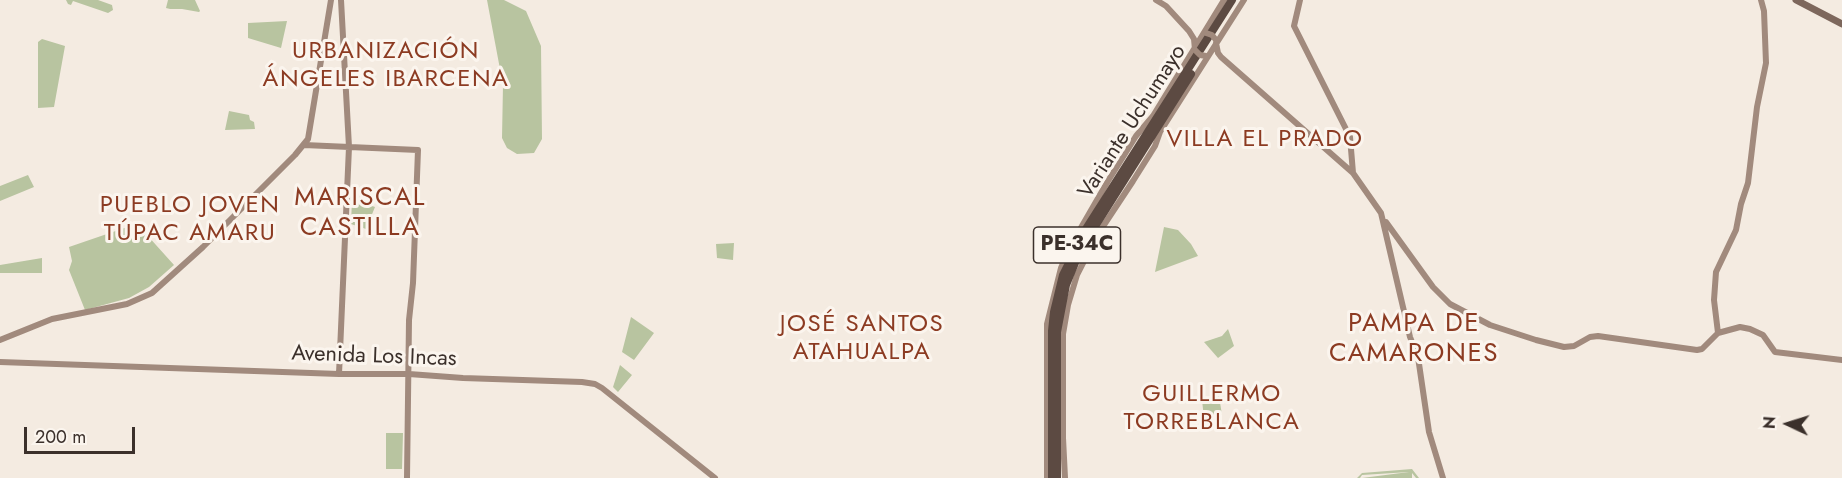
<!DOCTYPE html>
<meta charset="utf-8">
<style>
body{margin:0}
#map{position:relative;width:1842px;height:478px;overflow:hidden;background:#f4ebe1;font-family:Jost,sans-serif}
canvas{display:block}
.north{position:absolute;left:1758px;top:394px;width:60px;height:60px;-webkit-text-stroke:4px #fbf5ee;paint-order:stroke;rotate:274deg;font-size:16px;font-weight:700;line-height:24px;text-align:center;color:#3b302b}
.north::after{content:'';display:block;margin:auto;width:21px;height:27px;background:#3b302b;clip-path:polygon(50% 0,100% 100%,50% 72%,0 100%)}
.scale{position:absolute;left:24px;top:427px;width:111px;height:27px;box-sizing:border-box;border:3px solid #3b302b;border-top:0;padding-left:8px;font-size:18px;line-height:21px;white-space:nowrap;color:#3b302b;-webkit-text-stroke:4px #fbf5ee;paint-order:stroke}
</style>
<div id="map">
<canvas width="1842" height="478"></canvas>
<div class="north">N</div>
<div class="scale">200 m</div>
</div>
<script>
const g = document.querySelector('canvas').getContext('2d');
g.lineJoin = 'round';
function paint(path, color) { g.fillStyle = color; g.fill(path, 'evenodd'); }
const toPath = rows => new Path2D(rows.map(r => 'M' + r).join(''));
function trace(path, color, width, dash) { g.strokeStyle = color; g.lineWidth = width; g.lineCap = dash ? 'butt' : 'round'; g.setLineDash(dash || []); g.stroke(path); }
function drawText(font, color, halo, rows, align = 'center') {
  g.font = font + ' Jost,sans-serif'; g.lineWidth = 6; g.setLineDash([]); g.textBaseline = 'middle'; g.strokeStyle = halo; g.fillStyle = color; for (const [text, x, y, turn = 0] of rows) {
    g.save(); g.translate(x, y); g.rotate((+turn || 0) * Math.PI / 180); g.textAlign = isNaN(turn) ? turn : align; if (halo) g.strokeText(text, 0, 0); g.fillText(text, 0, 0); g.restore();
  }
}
paint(toPath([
 [66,0,98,0,112,5,113,10,108,13,73,1,71,5,68,4],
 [168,0,195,0,200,11,199,12,182,9,170,9,166,8],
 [487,0,504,0,526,11,541,46,542,139,534,153,517,154,507,148,502,138,503,85],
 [287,21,281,48,248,38,248,23],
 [42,39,65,46,54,107,38,108,38,42],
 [229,111,249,115,250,120,254,122,255,129,225,130],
 [28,175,34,187,0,201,0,186],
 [352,199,375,207,366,229,351,224],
 [136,224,138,225,174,265,149,287,129,298,85,310,69,270,72,261,69,247],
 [1164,227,1178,230,1191,244,1198,256,1155,272],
 [734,243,733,260,717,258,716,244],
 [42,258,42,273,0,273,0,265],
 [631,317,654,333,634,360,622,352],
 [1228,329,1234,346,1218,358,1204,342,1222,336],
 [620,365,632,375,618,392,613,387],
 [1219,396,1222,415,1204,418,1202,400],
 [386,433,403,433,402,469,386,469],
 [1412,469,1419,478,1416,478,1412,473,1412,478,1362,478,1409,472,1362,475,1360,478,1357,478,1362,473]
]), '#b8c4a0');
trace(toPath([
 [1156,0,1166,6,1189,31,1194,39,1195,50],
 [1300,0,1294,26,1350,137,1353,173],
 [1216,43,1218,53,1221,57,1353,173,1381,213,1410,337,1418,357,1429,432,1443,478],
 [304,145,418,150,413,283,409,320,407,478],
 [1384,222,1386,222,1433,287,1450,304,1490,325,1536,340,1564,347,1574,346,1590,337,1598,336,1697,350,1702,349,1718,333,1740,327,1750,329,1763,335,1775,352,1842,360],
 [1718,333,1714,300,1716,272,1736,230,1741,204,1748,183,1757,107,1766,63,1764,11,1761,0],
 [0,340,52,319,127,304,152,293,203,247,295,155,308,139,331,0],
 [0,362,339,374,409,374,463,378,582,382,595,384,602,388,715,478],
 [339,374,349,147,341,0],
 [1047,478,1047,324,1061,268,1071,245,1108,181,1136,136,1153,116,1224,0],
 [1065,478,1063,438,1063,334,1068,305,1077,275,1098,234,1133,181,1155,146,1160,132,1244,0]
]), '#a18a7d', 6);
trace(toPath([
 [1796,0,1842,24]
]), '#7d675c', 7);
trace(toPath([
 [1052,478,1052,331,1054,312,1063,275,1086,229,1232,0],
 [1057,478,1057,332,1066,285,1077,258,1092,231,1191,74]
]), '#5c4a42', 8);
trace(toPath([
 [1206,33,1212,35,1216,40],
 [1195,50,1200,55,1206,56]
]), '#a18a7d', 6);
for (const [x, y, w] of [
 [1077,245,87]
]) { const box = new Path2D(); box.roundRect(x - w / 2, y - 18, w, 36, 4.5); g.fillStyle = '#fbf5ee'; g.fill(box); trace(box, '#3b302b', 1.5); }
drawText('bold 21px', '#3b302b', null, [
 ["PE-34C",1077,245]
]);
drawText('22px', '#3b302b', '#fbf5ee', [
 ["Variante Uchumayo",1133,122,-57],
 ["Avenida Los Incas",374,357,2]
]);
g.letterSpacing = '1.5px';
drawText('24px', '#8c3b22', '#fbf5ee', [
 ["URBANIZACIÓN",386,52],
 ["ÁNGELES IBARCENA",386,80],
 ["VILLA EL PRADO",1265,140],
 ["PUEBLO JOVEN",190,206],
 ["TÚPAC AMARU",190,234],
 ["JOSÉ SANTOS",862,325],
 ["ATAHUALPA",862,353],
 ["GUILLERMO",1212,395],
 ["TORREBLANCA",1212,423]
]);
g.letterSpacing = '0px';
g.letterSpacing = '1.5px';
drawText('26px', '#8c3b22', '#fbf5ee', [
 ["MARISCAL",360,199],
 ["CASTILLA",360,229],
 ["PAMPA DE",1414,325],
 ["CAMARONES",1414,355]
]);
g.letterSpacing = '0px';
</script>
